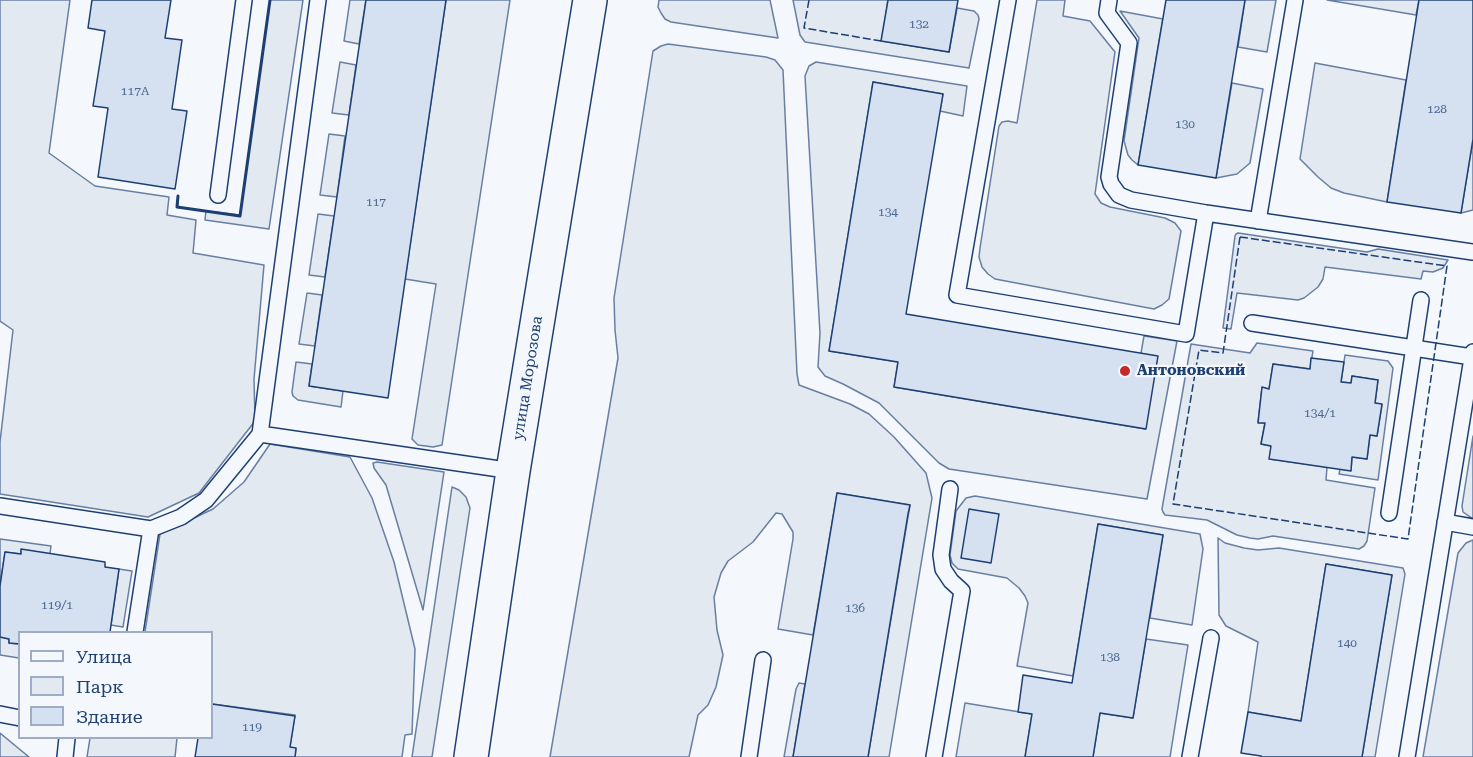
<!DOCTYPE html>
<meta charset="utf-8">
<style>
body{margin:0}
#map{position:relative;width:1473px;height:757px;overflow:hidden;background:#f4f7fb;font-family:"Roboto Serif",serif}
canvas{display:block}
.legend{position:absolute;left:18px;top:631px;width:195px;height:108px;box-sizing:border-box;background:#f4f7fb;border:2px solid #9eadc5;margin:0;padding:8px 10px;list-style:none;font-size:18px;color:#1d3f73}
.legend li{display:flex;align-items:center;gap:12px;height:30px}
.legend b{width:30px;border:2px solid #9eadc5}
</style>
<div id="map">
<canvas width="1473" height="757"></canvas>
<ul class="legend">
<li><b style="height:8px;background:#f4f7fb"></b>Улица</li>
<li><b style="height:16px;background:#e3e9f0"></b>Парк</li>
<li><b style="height:16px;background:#d5e0f0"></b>Здание</li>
</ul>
</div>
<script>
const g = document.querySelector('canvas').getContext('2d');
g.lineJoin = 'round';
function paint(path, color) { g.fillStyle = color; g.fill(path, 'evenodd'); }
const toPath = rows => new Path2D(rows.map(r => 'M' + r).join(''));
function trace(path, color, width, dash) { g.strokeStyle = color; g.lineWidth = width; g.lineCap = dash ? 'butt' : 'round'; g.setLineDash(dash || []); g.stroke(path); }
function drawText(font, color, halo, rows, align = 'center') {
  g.font = font + ' "Roboto Serif",serif'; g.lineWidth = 4.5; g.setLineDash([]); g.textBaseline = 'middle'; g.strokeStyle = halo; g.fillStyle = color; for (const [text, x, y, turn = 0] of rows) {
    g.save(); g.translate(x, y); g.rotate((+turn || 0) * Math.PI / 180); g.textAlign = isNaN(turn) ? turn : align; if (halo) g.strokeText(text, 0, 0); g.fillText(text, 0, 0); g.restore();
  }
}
const green = toPath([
 [0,0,70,0,49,153,95,186,169,197,167,215,196,220,193,253,264,265,254,379,255,421,199,493,148,517,0,494,0,442,13,330,0,321,0,0],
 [270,0,303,0,269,229,205,220,206,211,240,215,270,0],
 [350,0,366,0,359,44,344,41,350,0],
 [446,0,510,0,442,445,433,447,418,445,412,439,436,284,405,279,446,0],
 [659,0,770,0,778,38,671,22,665,19,661,13,658,7,659,0],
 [793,0,888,0,882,41,949,52,957,8,974,11,978,15,979,19,969,68,805,42,800,35,793,0],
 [1037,0,1065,0,1063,16,1090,21,1115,52,1095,194,1101,203,1110,207,1165,218,1175,223,1181,231,1169,299,1162,305,1154,309,995,279,988,274,982,267,979,257,980,248,999,126,1002,122,1008,121,1017,123,1037,0],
 [1245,0,1276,0,1267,52,1238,47,1245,0],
 [1327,0,1419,0,1416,15,1327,0],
 [1120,11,1163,19,1138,165,1132,160,1128,155,1124,141,1139,38,1120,11],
 [668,44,766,57,775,60,783,70,797,374,799,385,850,404,869,414,894,437,926,473,932,498,889,757,868,757,910,505,837,493,813,635,778,629,793,539,793,532,782,514,776,513,753,542,728,561,721,573,714,597,717,630,723,655,716,687,708,705,698,715,689,757,550,757,618,358,615,330,614,298,653,51,661,46,668,44],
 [340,62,356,65,349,115,332,113,340,62],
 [816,62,967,86,963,116,940,111,943,94,873,82,829,351,898,362,894,387,1145,429,1141,353,1144,336,1177,341,1147,499,949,469,939,463,879,403,843,384,825,376,818,367,820,333,805,76,809,66,816,62],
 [1315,63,1406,80,1387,202,1344,193,1331,188,1318,177,1300,159,1315,63],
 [1232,83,1263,89,1250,163,1237,174,1216,178,1232,83],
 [329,134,345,136,337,197,320,195,329,134],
 [1473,139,1473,210,1461,213,1473,139],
 [318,214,334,216,325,277,309,275,318,214],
 [1238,233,1367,252,1378,249,1448,260,1443,268,1433,272,1423,271,1421,279,1325,267,1323,279,1318,287,1304,298,1298,300,1237,293,1231,329,1223,328,1235,236,1236,234,1238,233],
 [307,293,322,295,315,346,299,344,307,293],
 [1257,343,1313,351,1310,369,1273,364,1269,389,1262,388,1258,422,1265,423,1261,444,1271,446,1270,459,1327,467,1326,480,1375,488,1367,541,1364,546,1359,549,1273,536,1258,539,1250,538,1237,535,1207,520,1165,515,1163,512,1162,509,1191,344,1250,353,1257,343],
 [1345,355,1388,361,1393,368,1378,480,1339,474,1340,469,1351,470,1352,457,1367,459,1370,435,1377,436,1382,405,1375,403,1378,380,1352,376,1351,383,1341,382,1345,355],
 [296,362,312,364,309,386,343,391,341,407,298,400,293,396,292,392,296,362],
 [1473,436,1473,519,1463,512,1462,506,1473,436],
 [270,444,350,457,372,498,394,562,415,649,412,734,405,735,402,757,295,757,296,749,290,747,295,715,212,704,212,632,145,632,160,534,213,509,244,482,270,444],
 [377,462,444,472,423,610,386,485,374,468,373,463,377,462],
 [452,487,459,490,466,497,470,508,432,757,412,757,452,487],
 [975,496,1200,534,1203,549,1192,625,1150,618,1163,535,1098,524,1073,676,1017,666,1028,603,1025,596,1019,588,1007,578,958,569,952,563,950,555,956,511,966,498,975,496],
 [1218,538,1225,543,1244,548,1258,550,1279,548,1403,568,1405,574,1375,757,1362,757,1392,575,1326,564,1301,721,1248,712,1258,642,1226,626,1219,615,1218,538],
 [0,539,51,546,50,554,21,550,21,554,5,552,0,586,0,539],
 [1473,540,1473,757,1423,757,1458,553,1466,543,1473,540],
 [119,569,132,571,123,627,111,625,119,569],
 [0,637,9,639,9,643,19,644,19,658,0,655,0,637],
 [1146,639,1188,645,1170,757,1093,757,1100,713,1133,718,1146,639],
 [799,683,805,684,793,757,784,757,796,689,799,683],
 [965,703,1032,714,1025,757,956,757,965,703],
 [0,733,29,757,0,757,0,733],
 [90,738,177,738,175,757,87,757,90,738]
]);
paint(green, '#e3e9f0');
trace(green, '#687fa3', 1.5);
const building = toPath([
 [92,0,171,0,165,38,182,40,172,109,187,111,175,189,98,177,108,108,93,106,105,31,88,28,92,0],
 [366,0,446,0,388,398,309,386,366,0],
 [888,0,958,0,949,52,881,41,888,0],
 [1166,0,1245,0,1216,178,1138,165,1166,0],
 [1419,0,1473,0,1473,139,1461,213,1387,202,1419,0],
 [873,82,943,94,906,314,1158,356,1146,429,894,387,898,362,829,351,873,82],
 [1311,358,1344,362,1341,382,1351,383,1352,376,1378,380,1375,403,1382,404,1377,436,1370,435,1367,459,1352,457,1351,471,1269,459,1271,446,1261,444,1265,423,1258,423,1262,387,1269,389,1273,364,1310,369,1311,358],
 [837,493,910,505,908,514,868,757,793,757,837,493],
 [969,509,999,514,991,563,961,558,969,509],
 [1098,524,1163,535,1133,718,1100,713,1093,757,1025,757,1032,714,1018,712,1023,675,1072,683,1098,524],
 [21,549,105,562,105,567,119,569,110,632,20,632,20,644,9,643,9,639,0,637,0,586,5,552,21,554,21,549],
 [1326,564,1392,575,1362,757,1261,757,1261,756,1241,753,1248,712,1301,721,1326,564],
 [212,704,295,716,290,747,296,748,295,757,195,757,198,738,212,738,212,704]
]);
paint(building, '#d5e0f0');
trace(building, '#1d3f73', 1.5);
const lane = toPath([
 [1008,0,957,295,1186,334,1206,213],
 [1109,0,1107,13,1129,43,1109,177,1111,184,1119,195,1131,200,1206,213,1473,252],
 [218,195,244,0],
 [1258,221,1295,0],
 [1252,323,1472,357],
 [260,434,513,471],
 [0,506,151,529,135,632],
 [1389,513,1421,300],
 [1445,522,1473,527],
 [151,529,181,517,206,500,260,434,318,0],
 [0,714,20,718],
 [65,757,67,738],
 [749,757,763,660],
 [934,757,962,591,951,581,943,569,941,555,950,489],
 [1190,757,1211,638],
 [1407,757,1473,352]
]);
const primary = toPath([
 [471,757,513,471,590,0]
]);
trace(lane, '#1d3f73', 18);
trace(primary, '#1d3f73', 36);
trace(lane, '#f4f7fb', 15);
trace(primary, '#f4f7fb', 33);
trace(toPath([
 [809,0,804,28,881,41],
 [1240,237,1447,266,1408,539,1173,504,1199,350,1223,353,1240,237]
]), '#1d3f73', 1.5, [8, 3]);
trace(toPath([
 [178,196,177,207,240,216,270,0]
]), '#1d3f73', 3);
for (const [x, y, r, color] of [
 [1125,371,6,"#c62828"]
]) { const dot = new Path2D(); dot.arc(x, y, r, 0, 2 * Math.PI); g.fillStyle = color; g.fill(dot); trace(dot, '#f4f7fb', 2); }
drawText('12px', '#4b6792', null, [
 ["132",919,24],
 ["117А",135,91],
 ["128",1437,109],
 ["130",1185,124],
 ["117",376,202],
 ["134",888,212],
 ["134/1",1320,413],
 ["119/1",57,605],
 ["136",855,608],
 ["140",1347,643],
 ["138",1110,657],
 ["119",252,727]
]);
drawText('bold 15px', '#1d3f73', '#f4f7fb', [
 ["Антоновский",1137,371]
], 'left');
drawText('15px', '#1d3f73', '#f4f7fb', [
 ["улица Морозова",528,378,-81]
]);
</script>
